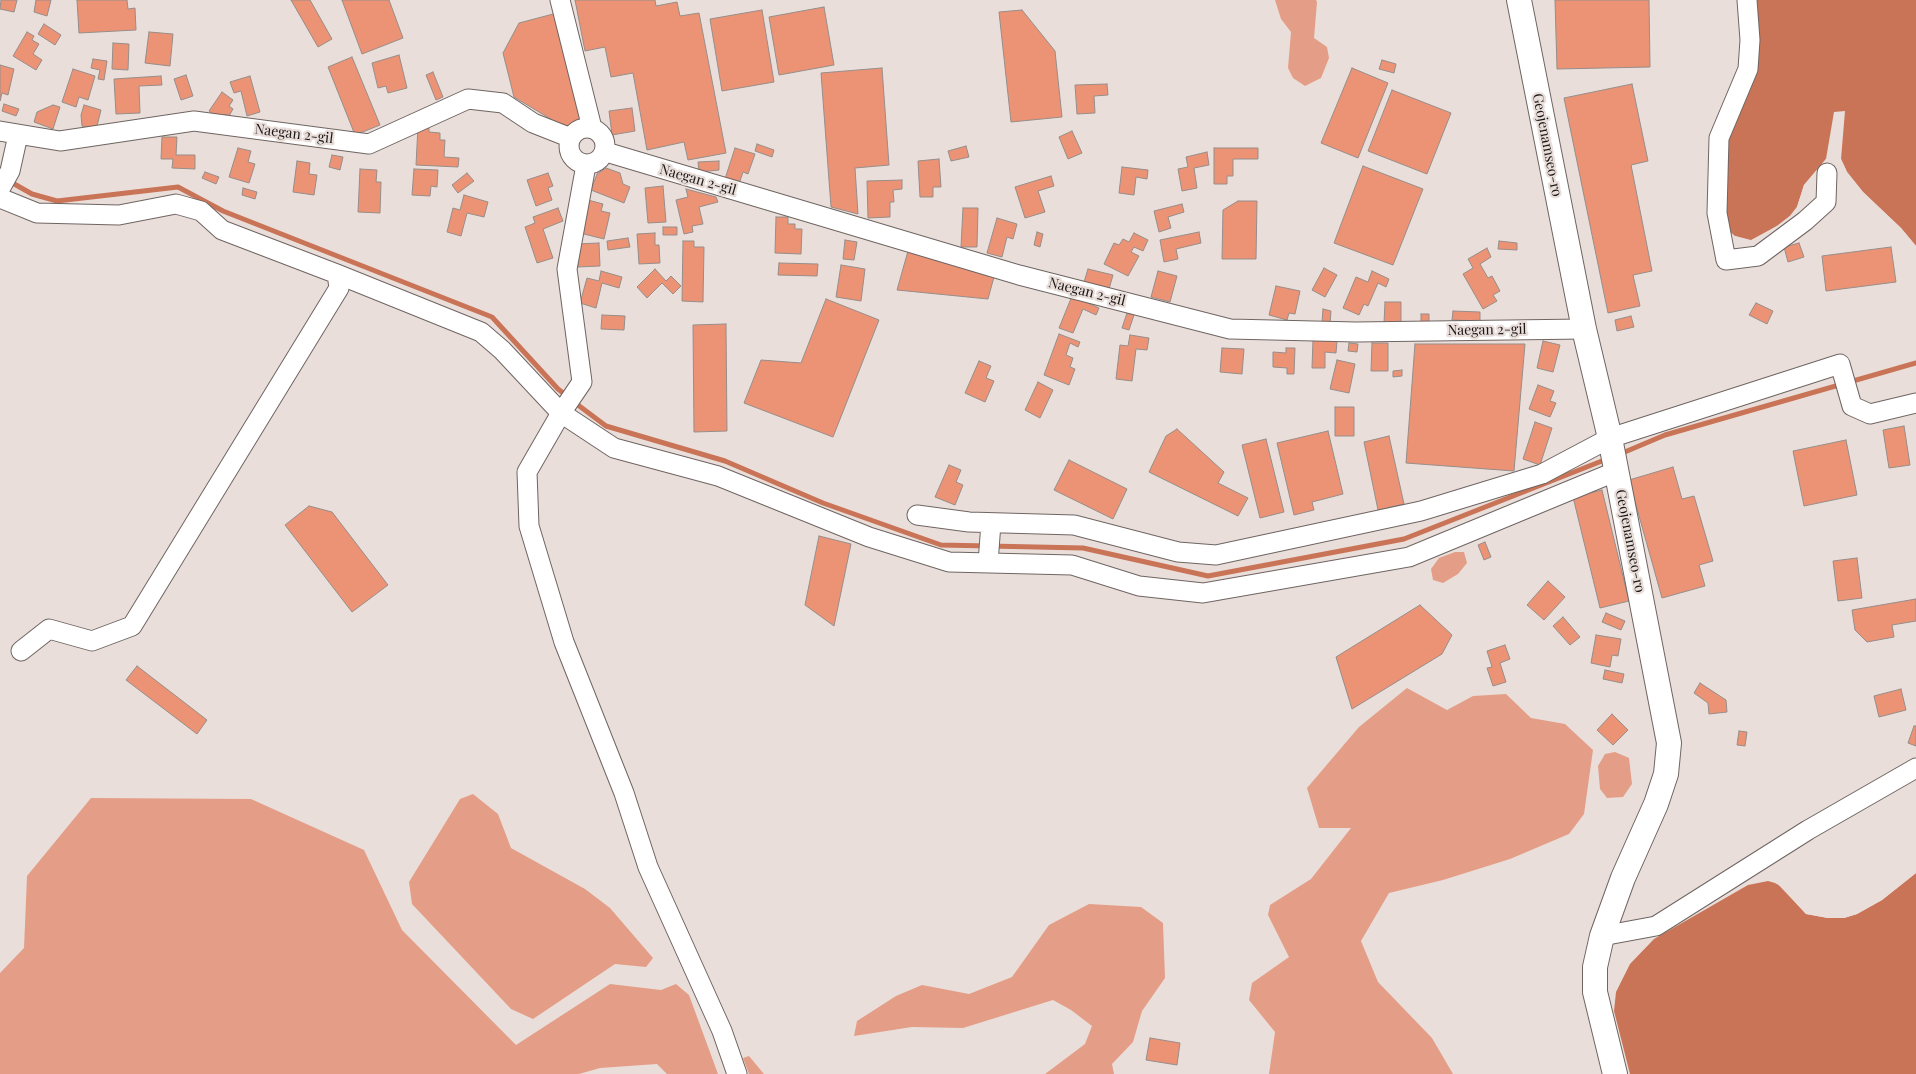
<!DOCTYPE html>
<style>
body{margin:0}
canvas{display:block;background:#e9deda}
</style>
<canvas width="1916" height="1074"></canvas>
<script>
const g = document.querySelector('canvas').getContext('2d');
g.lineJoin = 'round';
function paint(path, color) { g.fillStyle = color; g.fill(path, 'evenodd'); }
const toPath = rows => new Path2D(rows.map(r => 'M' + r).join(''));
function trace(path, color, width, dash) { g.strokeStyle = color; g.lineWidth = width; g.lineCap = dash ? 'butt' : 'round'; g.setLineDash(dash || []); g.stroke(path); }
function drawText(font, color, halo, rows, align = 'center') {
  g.font = font + ' "Playfair Display",serif'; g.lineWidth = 4.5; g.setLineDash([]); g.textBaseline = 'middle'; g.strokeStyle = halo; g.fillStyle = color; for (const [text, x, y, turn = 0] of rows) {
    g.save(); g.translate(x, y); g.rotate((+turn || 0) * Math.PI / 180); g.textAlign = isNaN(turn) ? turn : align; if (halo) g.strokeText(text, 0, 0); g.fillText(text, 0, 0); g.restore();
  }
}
paint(toPath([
 [1275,0,1316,0,1317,2,1314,38,1327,47,1329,58,1321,78,1305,86,1293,78,1288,68,1291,32,1281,19],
 [1455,552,1464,552,1467,563,1458,574,1443,583,1433,580,1431,569,1439,558],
 [1407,688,1447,710,1473,696,1506,694,1531,718,1565,724,1593,750,1584,814,1569,834,1510,859,1443,880,1389,893,1361,941,1378,982,1432,1038,1453,1074,1269,1074,1275,1032,1249,1000,1252,983,1289,957,1268,915,1270,905,1311,879,1351,828,1319,828,1307,788,1359,727],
 [1615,752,1629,758,1632,784,1623,797,1607,798,1600,789,1598,766,1605,754],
 [473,794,498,814,511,848,585,889,610,908,653,958,646,967,615,964,533,1019,511,1009,412,904,409,882,460,799],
 [91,798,251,799,364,850,402,930,516,1045,610,984,661,990,676,984,689,995,718,1074,667,1074,657,1064,600,1068,579,1074,0,1074,0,973,24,948,27,876],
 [1089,904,1141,907,1163,923,1165,978,1142,1011,1133,1042,1112,1064,1114,1074,1045,1074,1085,1044,1092,1026,1071,1010,1053,1000,963,1028,912,1027,854,1036,857,1021,896,996,922,985,969,994,1012,977,1049,925],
 [749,1056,764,1074,749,1074,743,1058]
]), '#e49e87');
paint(toPath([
 [1755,0,1916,0,1916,246,1901,228,1863,192,1847,172,1841,159,1826,159,1804,185,1797,207,1790,216,1777,226,1751,241,1735,236,1728,230,1724,216,1728,141],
 [1916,873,1916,1074,1630,1074,1614,1011,1616,992,1630,964,1654,939,1748,885,1768,881,1775,883,1782,887,1806,914,1828,918,1844,918,1857,914,1882,900]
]), '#ca7457');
paint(toPath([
 [1845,111,1841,159,1847,172,1863,192,1901,228,1916,246,1916,248,1899,229,1861,193,1845,173,1839,162,1827,162,1812,177,1806,186,1799,208,1792,218,1778,228,1752,243,1734,239,1735,236,1751,240,1777,226,1790,216,1797,207,1804,185,1826,159,1834,112],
 [1916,870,1916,873,1882,900,1857,914,1844,918,1828,918,1806,914,1774,880,1784,885,1807,911,1829,916,1844,915,1856,912,1880,898]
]), '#e9deda');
trace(toPath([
 [9,181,32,194,57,201,178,187,223,211,492,317,558,389,567,396],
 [574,402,606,426,725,461,823,503,941,545,1083,548,1208,576,1404,539,1607,459],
 [1620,454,1665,435,1916,363]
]), '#ca7457', 5);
const building = toPath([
 [1,0,17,0,14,12,0,9,1,0],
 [36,0,51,0,47,16,34,12,36,0],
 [77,0,127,0,128,9,135,8,136,30,79,33,77,0],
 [291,0,310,0,332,39,318,47,291,0],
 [342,0,389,0,403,38,362,54,342,0],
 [575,0,655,0,656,6,677,2,680,16,699,13,726,153,688,160,684,142,647,150,633,73,611,77,605,47,585,51,575,0],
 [1555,0,1649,0,1650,67,1557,69,1555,0],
 [824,7,834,65,779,75,769,17,824,7],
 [762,10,774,82,722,91,710,19,762,10],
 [1022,10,1055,51,1062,117,1011,122,999,12,1022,10],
 [557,13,584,122,564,127,514,97,503,53,519,23,557,13],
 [44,24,61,35,55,45,38,34,44,24],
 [27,32,34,36,32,40,39,44,33,54,42,60,36,70,13,56,27,32],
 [149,32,173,34,170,66,145,63,149,32],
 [113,43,129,44,128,70,112,69,113,43],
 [399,55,407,88,388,93,386,86,378,88,372,63,399,55],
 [352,57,380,125,355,135,328,67,352,57],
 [93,59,107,61,104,80,98,79,100,70,91,68,93,59],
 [1382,60,1396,64,1394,73,1379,69,1382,60],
 [0,65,14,69,8,95,2,93,0,101,0,65],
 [882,68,889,165,855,168,858,214,831,207,821,73,882,68],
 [1352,68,1388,83,1358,158,1321,143,1352,68],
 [73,69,95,76,88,100,79,97,76,107,62,102,73,69],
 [433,72,443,97,436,100,426,75,433,72],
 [186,75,193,96,181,100,174,79,186,75],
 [161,76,162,85,139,86,140,113,116,114,114,79,161,76],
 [250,76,260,112,247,116,241,91,234,93,230,82,250,76],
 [1107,84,1108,95,1094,96,1095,113,1077,114,1075,85,1107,84],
 [1632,84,1648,161,1631,165,1652,271,1633,275,1640,306,1608,313,1564,98,1632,84],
 [1392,90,1451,113,1427,174,1368,151,1392,90],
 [222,92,233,100,229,106,233,109,229,116,225,114,222,120,209,111,222,92],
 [4,104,19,109,16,116,2,111,4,104],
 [53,105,60,107,53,129,34,122,37,112,53,105],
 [84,105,101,110,96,130,82,126,81,115,84,105],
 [632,108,635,131,612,135,609,111,632,108],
 [418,126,429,127,429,132,440,133,440,140,445,140,444,157,459,158,458,167,416,165,418,126],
 [1072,131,1082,153,1068,159,1059,137,1072,131],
 [162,137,177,137,176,155,195,155,195,169,172,168,173,159,161,159,162,137],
 [757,144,774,150,772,157,755,151,757,144],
 [966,146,969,157,951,161,948,151,966,146],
 [238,148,251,151,248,162,255,164,249,183,229,177,238,148],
 [735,148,755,154,748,174,743,172,738,187,724,182,735,148],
 [1214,148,1258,148,1258,159,1233,159,1233,176,1227,176,1227,184,1214,184,1214,148],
 [1207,152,1209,165,1194,168,1197,188,1182,191,1178,169,1188,167,1186,157,1207,152],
 [332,155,343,157,340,170,329,167,332,155],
 [939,159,941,187,933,187,933,197,920,197,918,161,939,159],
 [297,161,310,163,309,174,317,175,314,195,293,192,297,161],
 [719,161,719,170,699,172,698,162,719,161],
 [1363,166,1423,189,1393,265,1334,243,1363,166],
 [1122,167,1148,170,1147,179,1136,177,1134,195,1119,193,1122,167],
 [606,168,620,173,623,184,630,187,624,203,591,190,597,174,606,168],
 [360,169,377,170,376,182,381,182,380,213,358,212,360,169],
 [414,169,438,170,437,187,431,186,430,196,412,195,414,169],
 [205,172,219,177,216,184,202,178,205,172],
 [467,173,474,181,458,193,452,185,467,173],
 [548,173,553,186,548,188,552,200,536,206,527,180,548,173],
 [1051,176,1054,186,1038,191,1045,212,1025,218,1015,187,1051,176],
 [902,180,902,189,893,190,894,202,890,202,890,217,868,218,867,181,902,180],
 [663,186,666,222,648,223,645,188,663,186],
 [243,188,257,192,255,199,242,195,243,188],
 [686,189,716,197,718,202,699,207,703,224,692,226,693,232,684,234,676,200,688,197,686,189],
 [464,195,488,202,484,217,467,213,461,236,447,232,453,208,460,210,464,195],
 [588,200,603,204,601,211,610,213,604,239,580,233,588,200],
 [1238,201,1257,201,1256,259,1222,259,1223,210,1238,201],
 [1182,204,1184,212,1168,217,1171,228,1159,232,1154,211,1182,204],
 [558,208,563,221,543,229,553,258,537,263,525,227,535,223,533,217,558,208],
 [963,208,978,208,977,247,961,247,963,208],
 [776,217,788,217,788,224,795,224,795,229,802,229,801,254,775,253,776,217],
 [997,218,1017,224,1013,239,1007,237,1002,257,987,253,997,218],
 [663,227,677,227,677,235,663,235,663,227],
 [1037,232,1043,234,1040,247,1034,245,1037,232],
 [1199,232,1201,243,1176,249,1178,259,1164,262,1160,240,1199,232],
 [655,233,655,245,659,245,660,263,639,264,637,234,655,233],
 [1134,233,1148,240,1143,251,1134,247,1131,252,1139,256,1128,276,1104,264,1114,243,1119,245,1123,239,1129,242,1134,233],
 [628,238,630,247,608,250,607,241,628,238],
 [845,240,857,242,854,260,843,259,845,240],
 [683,241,694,241,694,247,704,247,703,302,682,301,683,241],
 [1499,241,1517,243,1517,250,1498,249,1499,241],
 [599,243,600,266,578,267,577,244,599,243],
 [1799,243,1804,257,1788,262,1784,247,1799,243],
 [1891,247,1896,282,1826,291,1822,256,1891,247],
 [1487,248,1491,257,1480,264,1488,278,1492,276,1500,291,1493,295,1497,301,1483,309,1463,274,1473,268,1468,259,1487,248],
 [908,251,994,277,988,299,897,290,908,251],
 [779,263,818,264,817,276,778,275,779,263],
 [841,265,865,269,861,301,836,297,841,265],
 [1324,268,1337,275,1325,297,1312,290,1324,268],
 [655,269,666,281,671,276,681,286,673,294,662,283,647,298,637,287,655,269],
 [1088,269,1113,275,1109,289,1084,282,1088,269],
 [601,271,622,277,619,288,602,283,596,308,580,303,587,278,599,281,601,271],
 [1158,271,1177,276,1170,302,1151,297,1158,271],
 [1372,271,1389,279,1386,287,1378,283,1368,306,1364,304,1359,315,1343,308,1356,277,1368,282,1372,271],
 [1276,286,1300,291,1295,314,1289,313,1287,320,1269,315,1276,286],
 [1072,296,1099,308,1096,315,1083,309,1073,333,1059,328,1072,296],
 [826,299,879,320,833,437,744,403,761,360,801,363,826,299],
 [1385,302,1401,302,1401,324,1384,323,1385,302],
 [1756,303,1773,311,1767,324,1749,315,1756,303],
 [1323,309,1331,311,1330,324,1322,322,1323,309],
 [1453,311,1480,312,1480,321,1452,320,1453,311],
 [1127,313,1134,315,1129,330,1122,328,1127,313],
 [1421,314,1429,314,1429,323,1421,323,1421,314],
 [602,315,625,316,624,330,601,329,602,315],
 [1631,316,1634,327,1617,331,1615,320,1631,316],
 [726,324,727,431,694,432,693,325,726,324],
 [1059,334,1080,342,1078,347,1070,343,1066,355,1073,358,1070,367,1075,369,1069,385,1044,375,1059,334],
 [1130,335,1149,338,1147,350,1136,349,1132,381,1116,379,1120,345,1128,346,1130,335],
 [1313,340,1337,341,1336,353,1325,352,1325,368,1312,368,1313,340],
 [1543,341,1560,345,1553,372,1537,368,1543,341],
 [1349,343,1358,344,1357,352,1348,351,1349,343],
 [1372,343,1388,343,1388,371,1371,371,1372,343],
 [1415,344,1525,344,1514,471,1406,463,1415,344],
 [1222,348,1244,349,1242,374,1220,372,1222,348],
 [1286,348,1295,348,1294,374,1287,374,1287,368,1273,367,1273,352,1286,353,1286,348],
 [1337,360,1355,364,1349,393,1330,389,1337,360],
 [979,361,991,366,986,378,994,381,985,402,965,393,979,361],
 [1402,370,1402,376,1393,377,1393,371,1402,370],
 [1038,382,1053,390,1040,418,1025,410,1038,382],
 [1538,385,1554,391,1550,401,1556,403,1550,417,1529,409,1538,385],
 [1335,407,1354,407,1354,436,1335,436,1335,407],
 [1535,422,1552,428,1540,465,1523,459,1535,422],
 [1904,426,1910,465,1889,468,1883,430,1904,426],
 [1177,429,1224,472,1218,483,1248,498,1238,516,1149,472,1166,436,1177,429],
 [1328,431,1343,494,1312,502,1314,510,1294,515,1277,443,1328,431],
 [1389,436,1404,504,1378,510,1364,442,1389,436],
 [1266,439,1284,512,1260,518,1242,445,1266,439],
 [1846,440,1857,495,1804,506,1793,451,1846,440],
 [1069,460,1127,489,1113,519,1054,490,1069,460],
 [949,465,961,470,956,482,963,485,955,505,935,497,949,465],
 [1673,467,1682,499,1694,496,1713,561,1699,565,1705,586,1662,598,1629,480,1673,467],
 [1602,490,1629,601,1600,608,1573,497,1602,490],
 [309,506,332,512,388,585,352,612,285,525,309,506],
 [819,536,851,544,834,626,805,605,819,536],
 [1485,542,1491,557,1484,560,1478,545,1485,542],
 [1857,558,1862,598,1838,601,1833,561,1857,558],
 [1548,581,1565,597,1544,620,1527,605,1548,581],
 [1916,599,1916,621,1892,625,1894,637,1867,642,1855,630,1852,610,1916,599],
 [1420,605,1452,635,1442,654,1352,709,1336,657,1420,605],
 [1606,613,1625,621,1621,630,1602,622,1606,613],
 [1563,617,1580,637,1570,645,1553,626,1563,617],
 [1596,635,1621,639,1618,656,1612,655,1610,667,1591,663,1596,635],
 [1505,645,1510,659,1500,663,1506,682,1493,686,1487,668,1492,667,1487,651,1505,645],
 [137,666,207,720,197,734,126,680,137,666],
 [1605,670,1624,674,1622,683,1603,679,1605,670],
 [1700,683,1726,700,1727,712,1709,714,1708,703,1694,693,1700,683],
 [1901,689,1906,710,1879,717,1874,696,1901,689],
 [1612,714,1628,730,1613,745,1597,730,1612,714],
 [1914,726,1916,726,1916,746,1908,743,1914,726],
 [1739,731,1747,732,1745,746,1737,745,1739,731],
 [1150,1038,1180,1043,1177,1065,1146,1060,1150,1038]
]);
paint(building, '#ec9375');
trace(building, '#978d89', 1);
const minor = toPath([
 [560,0,592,128],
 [1747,0,1750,40,1748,69,1719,138,1717,213,1726,260,1758,256,1805,221,1826,202,1827,173],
 '569 146a18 18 0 1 1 36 0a18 18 0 1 1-36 0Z',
 [0,131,60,141,194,121,369,144,468,99,503,103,533,123,571,138],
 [606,152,1019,275,1230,329,1356,332,1584,329],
 [586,165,567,269,582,382,561,413,527,472,529,526,564,642,624,793,648,867,722,1031,737,1074],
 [0,189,10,171,18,135],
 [0,198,37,213,119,215,176,204,201,211,222,230,337,274,481,332,502,350,561,413,614,448,718,476,869,537,949,562,1072,565,1139,586,1203,593,1409,557,1617,471],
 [917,515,969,522,1074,525,1178,552,1216,555,1421,511,1542,474,1610,438,1840,364,1852,406,1870,414,1916,403],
 [988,563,991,523],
 [21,651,49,629,92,641,132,626,339,288,337,274],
 [1602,936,1656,926,1808,830,1916,768]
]);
const major = toPath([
 [1519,0,1584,329,1610,438,1669,743,1666,774,1656,804,1623,878,1602,936,1595,967,1595,992,1615,1074]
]);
trace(minor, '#6f6562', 21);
trace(major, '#6f6562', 26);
trace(minor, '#fff', 19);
trace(major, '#fff', 24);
drawText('14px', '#191614', '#e9deda', [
 ["Naegan 2-gil",294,134,7],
 ["Geojenamseo-ro",1547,145,79],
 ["Naegan 2-gil",698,180,16],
 ["Naegan 2-gil",1087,292,14],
 ["Naegan 2-gil",1487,330,-1],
 ["Geojenamseo-ro",1630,541,79]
]);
</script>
